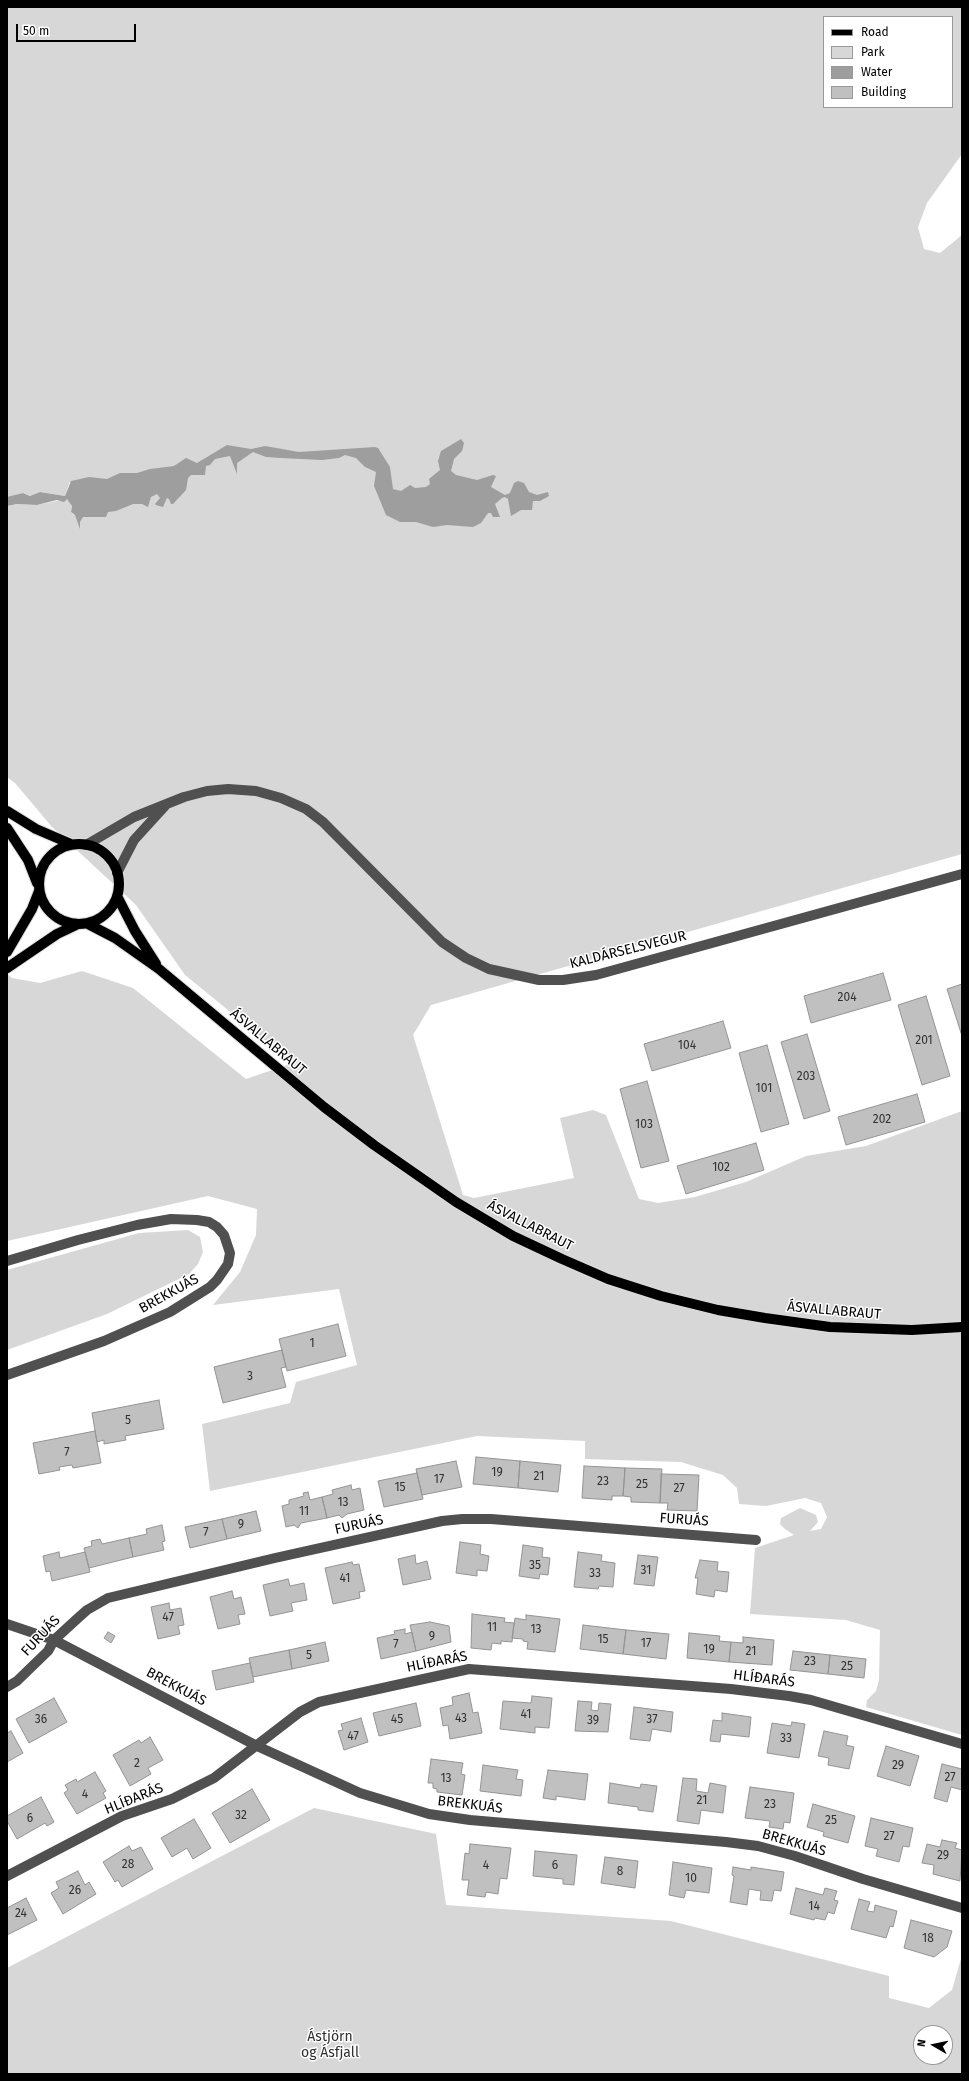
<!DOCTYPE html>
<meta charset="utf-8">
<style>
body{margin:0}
#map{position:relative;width:969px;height:2081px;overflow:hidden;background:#fff;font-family:"Fira Sans",sans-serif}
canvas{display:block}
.frame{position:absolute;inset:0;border:8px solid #000;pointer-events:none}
.legend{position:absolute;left:823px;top:16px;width:130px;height:92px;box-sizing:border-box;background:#fff;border:1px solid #999;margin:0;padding:5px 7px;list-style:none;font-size:12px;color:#000}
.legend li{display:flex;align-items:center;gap:8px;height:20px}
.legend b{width:20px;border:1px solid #999}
.north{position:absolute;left:913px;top:2025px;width:40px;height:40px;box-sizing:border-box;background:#fff;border:1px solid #999;border-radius:50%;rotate:279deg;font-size:11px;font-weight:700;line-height:16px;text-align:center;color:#000}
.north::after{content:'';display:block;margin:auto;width:14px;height:18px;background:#000;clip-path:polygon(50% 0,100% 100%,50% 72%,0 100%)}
.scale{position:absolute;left:16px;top:24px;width:120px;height:18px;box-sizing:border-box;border:2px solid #000;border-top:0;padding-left:5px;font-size:12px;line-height:14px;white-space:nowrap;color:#000;-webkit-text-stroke:3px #fff;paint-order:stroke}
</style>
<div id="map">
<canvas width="969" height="2081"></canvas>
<div class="frame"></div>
<ul class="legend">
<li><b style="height:5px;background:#000"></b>Road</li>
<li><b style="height:11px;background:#d7d7d7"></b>Park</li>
<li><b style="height:11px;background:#9e9e9e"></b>Water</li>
<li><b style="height:11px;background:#c0c0c0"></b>Building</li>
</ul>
<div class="north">N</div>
<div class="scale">50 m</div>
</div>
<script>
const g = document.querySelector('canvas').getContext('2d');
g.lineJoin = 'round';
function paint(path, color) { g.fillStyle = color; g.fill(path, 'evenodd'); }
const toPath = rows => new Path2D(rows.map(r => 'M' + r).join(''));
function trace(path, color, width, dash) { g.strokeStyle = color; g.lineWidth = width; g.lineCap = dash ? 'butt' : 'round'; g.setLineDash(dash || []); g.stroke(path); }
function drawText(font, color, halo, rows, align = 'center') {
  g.font = font + ' "Fira Sans",sans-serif'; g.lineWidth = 3; g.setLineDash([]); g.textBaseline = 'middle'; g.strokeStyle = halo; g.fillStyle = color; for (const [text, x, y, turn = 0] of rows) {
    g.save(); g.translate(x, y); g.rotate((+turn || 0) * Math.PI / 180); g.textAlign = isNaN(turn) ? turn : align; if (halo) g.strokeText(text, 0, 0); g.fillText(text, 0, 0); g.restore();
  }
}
paint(toPath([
 [7,7,962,7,962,154,927,203,918,227,924,249,940,253,962,235,962,854,431,1005,413,1035,463,1195,474,1198,574,1178,560,1118,593,1110,606,1115,639,1199,658,1203,695,1197,746,1182,806,1156,866,1146,962,1111,962,1735,866,1707,867,1700,876,1691,879,1680,880,1630,846,1620,750,1614,755,1548,794,1535,785,1529,780,1524,781,1518,800,1508,816,1515,818,1522,810,1531,821,1529,827,1517,821,1503,805,1498,766,1506,739,1504,737,1488,723,1475,681,1462,585,1459,585,1441,477,1436,210,1491,202,1424,290,1403,296,1382,357,1365,339,1289,213,1305,240,1272,256,1235,257,1209,208,1196,7,1241,7,974,12,978,40,983,82,971,133,988,246,1079,293,1063,185,975,136,905,52,827,15,783,7,777,7,506,17,504,37,505,66,499,69,500,72,506,71,512,74,515,70,481,65,496,40,492,31,496,23,493,7,498],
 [824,17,952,17,952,107,824,107],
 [188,1230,200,1237,203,1252,198,1264,189,1274,107,1314,7,1350,7,1270,139,1233],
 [314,1808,436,1834,446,1905,671,1921,889,1976,889,1998,929,2008,952,1990,962,1955,962,2074,7,2074,7,1968],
 [921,2033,945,2033,945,2057,921,2057]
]), '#d7d7d7');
paint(toPath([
 [461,439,464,443,462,451,454,459,451,471,456,475,477,480,493,475,496,476,491,487,505,495,510,493,514,483,518,481,524,483,529,492,537,495,548,492,549,496,540,501,533,501,532,510,521,510,511,516,508,499,505,497,502,498,495,504,500,517,493,517,491,513,488,513,481,523,473,527,447,525,433,527,416,522,400,522,386,515,374,486,376,472,365,467,356,458,345,455,339,458,322,460,281,458,266,457,253,452,237,463,237,474,230,456,215,459,210,465,206,466,205,475,191,475,188,478,186,490,173,504,171,504,169,499,167,498,163,507,156,505,155,504,160,498,157,494,151,497,148,507,142,504,133,504,116,511,108,512,106,517,83,517,80,522,80,529,75,515,71,512,72,506,67,499,64,502,57,500,37,505,17,504,7,506,7,497,23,493,30,496,40,492,65,496,71,481,89,477,107,479,120,473,137,473,150,469,174,466,186,458,197,463,227,445,251,449,265,446,299,452,375,447,378,448,390,467,393,489,401,491,410,485,415,488,426,487,430,484,429,479,440,470,438,461,441,451]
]), '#9e9e9e');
const building = toPath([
 [883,973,891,1000,811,1023,804,996,883,973],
 [962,984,962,1036,947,989,962,984],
 [926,996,950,1076,922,1085,898,1005,926,996],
 [723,1021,731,1048,652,1071,644,1044,723,1021],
 [807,1034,830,1111,804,1119,781,1042,807,1034],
 [767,1045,789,1124,761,1132,739,1053,767,1045],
 [647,1081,669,1161,641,1168,620,1089,647,1081],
 [917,1094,925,1122,846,1145,838,1117,917,1094],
 [756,1143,764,1170,686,1194,677,1166,756,1143],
 [338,1324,346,1356,287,1371,279,1339,338,1324],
 [282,1350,286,1367,281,1368,286,1387,223,1403,214,1367,282,1350],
 [159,1400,164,1429,125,1436,126,1440,104,1444,104,1440,97,1442,92,1413,159,1400],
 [95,1431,101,1463,73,1468,72,1465,59,1467,60,1470,39,1474,33,1443,95,1431],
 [476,1457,520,1461,518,1488,473,1484,476,1457],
 [456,1461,462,1487,422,1495,416,1469,456,1461],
 [520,1461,561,1465,558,1492,518,1488,520,1461],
 [584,1466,625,1468,623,1496,612,1496,612,1500,582,1498,584,1466],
 [625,1468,662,1469,660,1503,631,1502,631,1497,623,1496,625,1468],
 [417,1473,423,1499,384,1507,378,1481,417,1473],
 [661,1474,699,1475,697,1511,667,1510,668,1503,660,1503,661,1474],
 [351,1485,352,1490,360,1488,364,1510,347,1514,342,1518,339,1515,327,1518,322,1497,333,1494,332,1490,351,1485],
 [308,1492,310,1500,322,1497,327,1518,301,1523,298,1528,294,1525,286,1527,282,1506,289,1504,289,1500,304,1496,303,1493,308,1492],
 [256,1511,261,1531,227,1539,222,1519,256,1511],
 [222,1519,227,1539,190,1548,185,1527,222,1519],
 [162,1525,165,1541,162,1542,164,1550,133,1557,129,1538,147,1534,146,1529,162,1525],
 [129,1538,133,1557,89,1568,84,1548,92,1546,91,1541,100,1539,102,1544,129,1538],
 [460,1542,481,1545,480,1554,489,1556,487,1571,477,1570,477,1576,456,1573,460,1542],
 [523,1545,543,1548,542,1557,550,1558,548,1575,540,1574,539,1579,519,1576,523,1545],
 [59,1552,60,1558,85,1552,90,1572,52,1581,50,1571,46,1572,43,1556,59,1552],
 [578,1552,602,1555,601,1561,615,1563,613,1587,599,1586,598,1589,574,1587,578,1552],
 [415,1555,416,1564,427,1561,431,1579,403,1585,398,1559,415,1555],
 [638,1555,658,1557,654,1586,634,1584,638,1555],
 [700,1560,718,1562,717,1571,729,1572,727,1592,715,1590,714,1597,696,1594,698,1578,695,1578,700,1560],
 [352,1562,353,1565,359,1564,365,1591,359,1592,360,1598,333,1604,325,1568,352,1562],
 [288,1579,290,1586,304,1583,307,1600,291,1603,293,1611,270,1616,263,1585,288,1579],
 [232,1591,234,1599,241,1597,245,1614,238,1615,240,1624,218,1629,210,1597,232,1591],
 [169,1603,170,1610,181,1608,184,1625,178,1626,180,1634,158,1639,151,1607,169,1603],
 [472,1614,505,1618,504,1622,514,1623,512,1642,501,1641,501,1644,492,1643,491,1650,471,1648,472,1614],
 [526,1615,560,1619,555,1652,527,1649,528,1642,523,1641,523,1639,512,1638,515,1618,526,1620,526,1615],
 [430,1622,449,1626,451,1642,416,1651,410,1625,430,1622],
 [583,1625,626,1630,623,1654,580,1649,583,1625],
 [405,1629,405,1634,412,1632,416,1651,381,1659,377,1638,395,1634,394,1631,405,1629],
 [626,1630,669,1634,666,1659,623,1654,626,1630],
 [108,1632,115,1636,111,1643,104,1638,108,1632],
 [689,1633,720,1636,719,1641,731,1642,729,1662,687,1658,689,1633],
 [743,1637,774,1640,772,1665,729,1662,731,1642,743,1643,743,1637],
 [325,1642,329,1661,292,1669,289,1650,325,1642],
 [289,1650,292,1669,253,1677,249,1658,289,1650],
 [793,1651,830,1655,828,1674,790,1670,793,1651],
 [830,1655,866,1659,864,1678,828,1674,830,1655],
 [250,1663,254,1682,216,1690,212,1671,250,1663],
 [469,1693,473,1713,478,1712,482,1733,450,1739,448,1725,443,1726,440,1708,453,1705,452,1697,469,1693],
 [532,1696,552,1698,549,1728,535,1727,535,1733,500,1729,503,1701,531,1703,532,1696],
 [54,1698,67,1722,29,1743,16,1719,54,1698],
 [578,1701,592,1702,591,1710,598,1711,599,1703,611,1704,608,1732,575,1731,578,1701],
 [416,1703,421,1726,379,1736,373,1713,416,1703],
 [634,1707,673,1712,671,1732,652,1729,650,1741,630,1739,634,1707],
 [722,1713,751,1717,749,1737,721,1734,720,1742,710,1741,713,1720,722,1721,722,1713],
 [361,1718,368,1742,344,1750,338,1731,343,1730,341,1724,361,1718],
 [792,1722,805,1724,799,1758,767,1753,772,1723,791,1726,792,1722],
 [11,1731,23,1753,7,1762,7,1733,11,1731],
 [824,1731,848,1736,846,1745,854,1747,849,1769,828,1765,829,1758,818,1756,824,1731],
 [150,1737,163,1760,148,1768,151,1774,130,1786,113,1755,139,1740,141,1743,150,1737],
 [886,1746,919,1756,910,1786,877,1776,886,1746],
 [431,1759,463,1763,461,1774,465,1775,462,1795,437,1792,437,1789,433,1788,433,1783,428,1783,431,1759],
 [942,1764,962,1769,962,1790,951,1787,947,1802,934,1798,942,1764],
 [483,1765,518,1770,516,1779,523,1780,521,1796,480,1791,483,1765],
 [548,1770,588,1774,585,1800,556,1796,556,1800,543,1798,548,1770],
 [95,1772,106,1791,103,1793,106,1798,77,1814,64,1793,68,1790,65,1785,76,1779,77,1782,95,1772],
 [683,1778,697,1779,696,1791,708,1793,710,1783,726,1786,723,1813,701,1810,699,1824,677,1821,683,1778],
 [610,1783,640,1788,641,1784,657,1786,653,1812,638,1810,638,1807,608,1803,610,1783],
 [750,1787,794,1793,790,1823,784,1822,783,1829,769,1827,770,1821,745,1818,750,1787],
 [252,1789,270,1820,230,1843,212,1813,252,1789],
 [41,1797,54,1822,47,1826,45,1823,17,1839,7,1821,7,1816,41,1797],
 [813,1804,855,1816,848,1843,823,1836,824,1832,807,1827,813,1804],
 [871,1818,913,1828,909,1847,903,1846,899,1862,876,1856,878,1849,865,1846,871,1818],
 [194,1819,211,1848,193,1859,187,1848,172,1857,161,1838,194,1819],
 [942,1840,957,1843,955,1848,962,1850,960,1881,933,1874,934,1865,922,1863,927,1844,940,1847,942,1840],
 [470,1844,511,1848,507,1879,500,1878,498,1894,486,1892,485,1897,467,1895,469,1880,462,1880,465,1853,469,1854,470,1844],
 [129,1846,132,1851,141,1847,153,1869,122,1887,118,1880,115,1882,103,1862,129,1846],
 [535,1851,577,1855,574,1885,563,1884,563,1879,533,1876,535,1851],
 [605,1857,638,1861,635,1888,601,1883,605,1857],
 [673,1862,712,1868,709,1893,686,1890,684,1898,669,1895,673,1862],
 [733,1867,751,1870,751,1867,784,1872,781,1891,774,1890,772,1901,760,1900,761,1891,749,1889,747,1905,730,1902,734,1876,732,1875,733,1867],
 [78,1871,85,1885,89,1882,96,1894,63,1914,51,1893,59,1888,56,1882,78,1871],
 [796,1888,823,1895,825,1888,837,1891,834,1900,838,1901,834,1914,828,1912,825,1920,815,1918,814,1920,790,1914,796,1888],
 [26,1898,37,1920,7,1935,7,1908,26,1898],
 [859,1899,870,1902,867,1911,874,1912,875,1905,897,1911,893,1927,890,1926,886,1938,851,1929,859,1899],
 [911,1920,952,1931,947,1947,934,1957,904,1948,911,1920]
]);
paint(building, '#c0c0c0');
trace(building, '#949494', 1);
const major = toPath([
 [7,811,36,829,71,844],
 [7,828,28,860,37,883],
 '39 884a40 40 0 1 1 80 0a40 40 0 1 1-80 0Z',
 [117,896,135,931,156,964],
 [88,924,115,938,159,969,324,1107,374,1145,456,1202,513,1236,562,1259,608,1279,661,1296,718,1310,765,1318,830,1327,912,1330,962,1327],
 [7,952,32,909,39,891],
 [7,968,57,934,76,925]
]);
trace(major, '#dbdbdb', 12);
trace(toPath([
 [86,845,134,817,184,797,207,791,228,789,256,791,281,798,306,809,323,822,442,942,466,958,489,969,539,980,563,980,596,975,962,874],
 [117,873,134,840,165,806],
 [7,1261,78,1240,137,1225,171,1219,197,1220,209,1222,217,1227,224,1235,230,1253,228,1264,217,1280,210,1287,170,1312,104,1341,7,1375],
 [7,1624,54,1640,257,1746,360,1793,429,1814,470,1820,726,1842,758,1846,795,1856,863,1879,962,1908],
 [7,1687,17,1681,48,1651,54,1640,78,1618,87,1610,108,1598,275,1558,442,1521,462,1519,491,1519,756,1540],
 [7,1876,122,1816,172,1799,214,1778,300,1712,319,1702,469,1669,731,1689,789,1696,811,1700,962,1744]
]), '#505050', 10);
trace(major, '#000', 10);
drawText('12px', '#303030', null, [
 ["204",847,998],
 ["201",924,1041],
 ["104",687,1046],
 ["203",806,1077],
 ["101",764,1089],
 ["202",882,1120],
 ["103",644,1125],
 ["102",721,1168],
 ["1",312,1344],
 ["3",250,1377],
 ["5",128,1421],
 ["7",67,1453],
 ["19",497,1473],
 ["21",539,1477],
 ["17",439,1480],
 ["23",603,1482],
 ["25",642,1485],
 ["15",400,1488],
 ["27",679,1489],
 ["13",343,1503],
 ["11",304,1512],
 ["9",241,1525],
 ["7",206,1533],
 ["35",535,1566],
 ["31",646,1571],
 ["33",595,1574],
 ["41",345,1579],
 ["47",168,1618],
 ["11",492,1628],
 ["13",536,1630],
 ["9",432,1637],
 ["15",603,1640],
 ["17",646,1644],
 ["7",396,1645],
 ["19",709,1650],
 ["21",751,1652],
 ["5",309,1656],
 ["23",810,1662],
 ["25",847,1667],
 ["41",526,1715],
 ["43",461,1719],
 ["36",41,1720],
 ["45",397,1720],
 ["37",652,1720],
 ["39",593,1721],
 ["47",353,1737],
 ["33",786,1739],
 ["2",137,1764],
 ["29",898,1766],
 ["27",950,1778],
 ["13",446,1779],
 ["4",85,1795],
 ["21",702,1801],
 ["23",770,1805],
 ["32",241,1816],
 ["6",30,1819],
 ["25",831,1821],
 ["27",889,1837],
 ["29",943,1856],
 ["28",128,1865],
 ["4",486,1866],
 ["6",555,1866],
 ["8",620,1872],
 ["10",691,1879],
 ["26",75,1891],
 ["14",814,1907],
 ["24",21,1914],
 ["18",928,1939]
]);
drawText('14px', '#000', '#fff', [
 ["KALDÁRSELSVEGUR",628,950,-14],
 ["ÁSVALLABRAUT",268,1042,40],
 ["ÁSVALLABRAUT",530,1226,27],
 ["BREKKUÁS",169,1294,-29],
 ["ÁSVALLABRAUT",834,1311,5],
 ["FURUÁS",684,1520,4],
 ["FURUÁS",359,1525,-12],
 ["FURUÁS",41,1636,-47],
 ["HLÍÐARÁS",437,1662,-11],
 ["HLÍÐARÁS",764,1679,7],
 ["BREKKUÁS",176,1687,28],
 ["HLÍÐARÁS",134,1799,-22],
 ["BREKKUÁS",470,1805,7],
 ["BREKKUÁS",794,1843,16]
]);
drawText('14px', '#2e2e2e', '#fff', [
 ["Ástjörn",330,2037],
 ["og Ásfjall",330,2053]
]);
</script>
